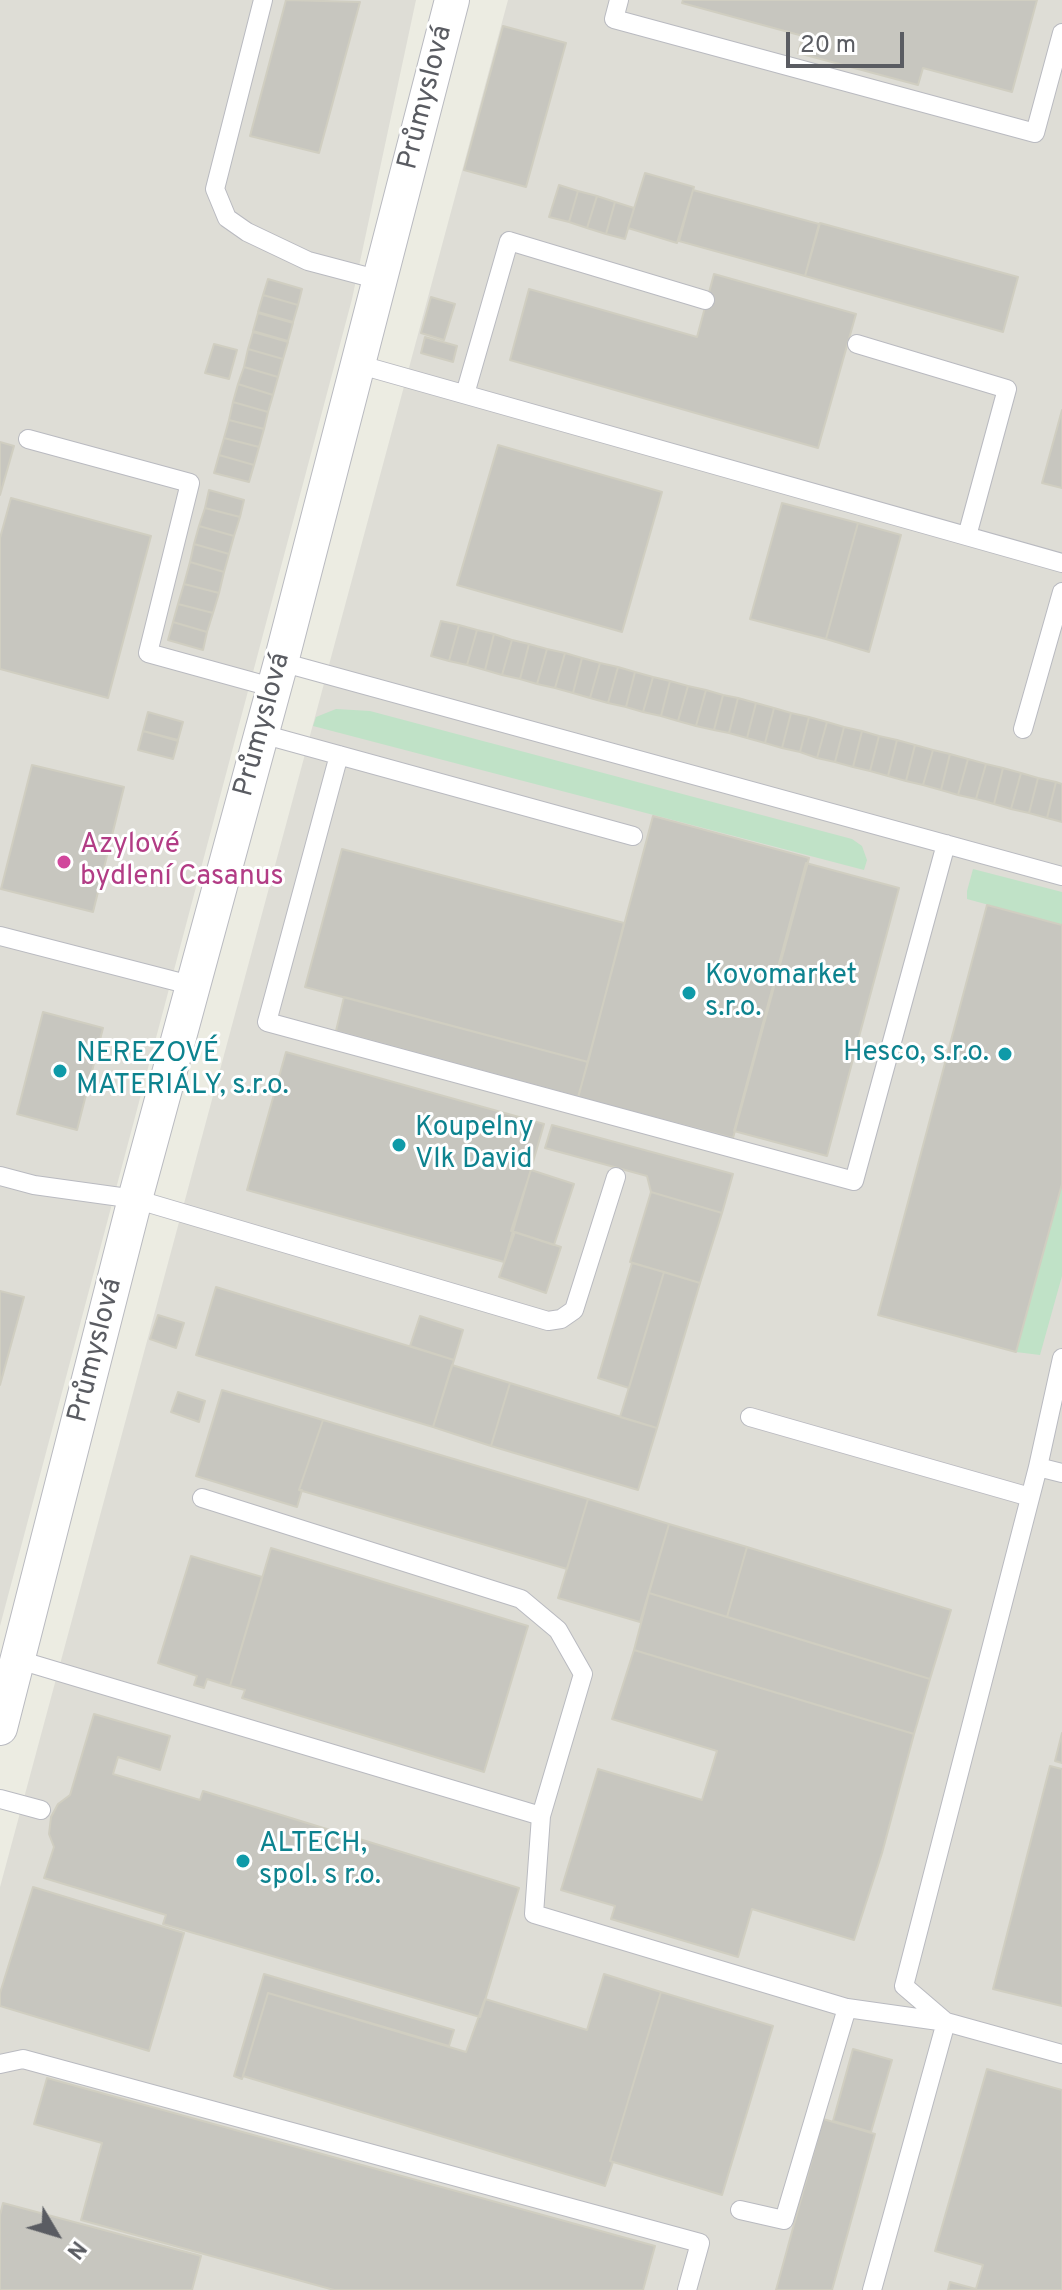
<!DOCTYPE html>
<meta charset="utf-8">
<style>
body{margin:0}
#map{position:relative;width:1062px;height:2290px;overflow:hidden;background:#ecece2;font-family:Overpass,sans-serif}
canvas{display:block}
.north{position:absolute;left:16px;top:2194px;width:80px;height:80px;-webkit-text-stroke:6px #fff;paint-order:stroke;rotate:128deg;font-size:22px;font-weight:700;line-height:32px;text-align:center;color:#5a5c62}
.north::after{content:'';display:block;margin:auto;width:28px;height:36px;background:#5a5c62;clip-path:polygon(50% 0,100% 100%,50% 72%,0 100%)}
.scale{position:absolute;left:786px;top:32px;width:118px;height:36px;box-sizing:border-box;border:4px solid #5a5c62;border-top:0;padding-left:10px;font-size:24px;line-height:28px;white-space:nowrap;color:#5a5c62;-webkit-text-stroke:6px #fff;paint-order:stroke}
</style>
<div id="map">
<canvas width="1062" height="2290"></canvas>
<div class="north">N</div>
<div class="scale">20 m</div>
</div>
<script>
const g = document.querySelector('canvas').getContext('2d');
g.lineJoin = 'round';
function paint(path, color) { g.fillStyle = color; g.fill(path, 'evenodd'); }
const toPath = rows => new Path2D(rows.map(r => 'M' + r).join(''));
function trace(path, color, width, dash) { g.strokeStyle = color; g.lineWidth = width; g.lineCap = dash ? 'butt' : 'round'; g.setLineDash(dash || []); g.stroke(path); }
function drawText(font, color, halo, rows, align = 'center') {
  g.font = font + ' Overpass,sans-serif'; g.lineWidth = 6; g.setLineDash([]); g.textBaseline = 'middle'; g.strokeStyle = halo; g.fillStyle = color; for (const [text, x, y, turn = 0] of rows) {
    g.save(); g.translate(x, y); g.rotate((+turn || 0) * Math.PI / 180); g.textAlign = isNaN(turn) ? turn : align; if (halo) g.strokeText(text, 0, 0); g.fillText(text, 0, 0); g.restore();
  }
}
paint(toPath([
 [0,0,416,0,352,299,0,1626],
 [508,0,1062,0,1062,2290,0,2290,0,1887]
]), '#deddd6');
paint(toPath([
 [336,709,370,711,852,839,862,846,867,860,864,870,313,726,316,717],
 [973,869,1062,892,1062,925,967,899,967,891],
 [1062,1184,1062,1276,1040,1355,1016,1352]
]), '#c0e2c7');
const building = toPath([
 [286,0,360,2,319,153,250,136,286,0],
 [683,0,1037,0,1012,92,923,68,918,85,798,53,803,36,682,3,683,0],
 [503,26,566,43,526,187,464,170,503,26],
 [645,173,694,187,677,243,628,228,645,173],
 [559,185,578,191,569,222,549,217,559,185],
 [693,190,819,224,805,276,679,241,693,190],
 [578,191,597,196,587,228,569,222,578,191],
 [597,196,615,202,606,234,587,228,597,196],
 [615,202,634,208,625,239,606,234,615,202],
 [820,223,1018,277,1003,332,805,276,820,223],
 [714,274,856,314,818,448,510,360,529,289,697,337,714,274],
 [268,279,302,289,298,305,263,295,268,279],
 [263,295,298,305,293,322,258,312,263,295],
 [431,297,455,304,444,340,421,333,431,297],
 [258,313,293,323,288,341,253,331,258,313],
 [253,332,288,342,283,359,248,349,253,332],
 [425,337,457,346,453,362,421,353,425,337],
 [214,344,237,350,229,379,205,373,214,344],
 [248,349,283,359,278,377,244,367,248,349],
 [244,367,278,377,273,395,238,384,244,367],
 [238,384,273,395,268,412,233,402,238,384],
 [233,402,268,412,264,429,229,420,233,402],
 [1062,410,1062,488,1042,483,1062,410],
 [229,420,264,429,259,447,224,438,229,420],
 [224,438,259,447,254,465,219,455,224,438],
 [0,442,14,446,0,495,0,442],
 [498,445,662,492,622,632,457,585,498,445],
 [219,455,254,465,249,482,214,473,219,455],
 [209,490,244,500,240,517,205,508,209,490],
 [11,498,151,536,108,698,0,669,0,538,11,498],
 [782,503,858,523,826,639,750,619,782,503],
 [205,508,240,517,234,536,199,526,205,508],
 [858,523,901,535,869,652,826,639,858,523],
 [199,526,234,536,229,554,194,544,199,526],
 [194,544,229,554,224,572,190,562,194,544],
 [190,562,224,572,219,593,184,584,190,562],
 [184,584,219,593,213,613,178,604,184,584],
 [178,604,213,613,207,632,173,622,178,604],
 [441,621,459,625,449,661,431,656,441,621],
 [173,622,207,632,203,650,168,640,173,622],
 [459,625,477,630,467,665,449,661,459,625],
 [477,630,494,634,485,670,467,665,477,630],
 [494,634,512,640,502,675,485,670,494,634],
 [512,640,529,644,520,679,502,675,512,640],
 [529,644,547,649,537,684,520,679,529,644],
 [547,649,565,653,555,688,537,684,547,649],
 [565,653,582,658,573,693,555,688,565,653],
 [582,658,600,663,590,698,573,693,582,658],
 [600,663,618,667,608,703,590,698,600,663],
 [618,667,635,672,626,707,608,703,618,667],
 [635,672,653,677,643,712,626,707,635,672],
 [653,677,670,681,661,716,643,712,653,677],
 [670,681,688,686,678,721,661,716,670,681],
 [688,686,706,690,696,726,678,721,688,686],
 [706,690,723,695,714,730,696,726,706,690],
 [723,695,738,698,729,733,714,730,723,695],
 [738,698,756,703,747,738,729,733,738,698],
 [756,703,774,708,765,743,747,738,756,703],
 [774,708,791,713,782,748,765,743,774,708],
 [148,712,183,722,178,740,143,731,148,712],
 [791,713,809,717,800,752,782,748,791,713],
 [809,717,827,722,817,758,800,752,809,717],
 [827,722,844,727,835,762,817,758,827,722],
 [844,727,862,731,853,767,835,762,844,727],
 [143,731,178,741,173,759,138,750,143,731],
 [862,731,879,736,870,771,853,767,862,731],
 [879,736,897,740,888,776,870,771,879,736],
 [897,740,915,745,906,781,888,776,897,740],
 [915,745,933,750,923,785,906,781,915,745],
 [933,750,950,754,941,790,923,785,933,750],
 [950,754,968,759,958,795,941,790,950,754],
 [968,759,986,764,976,799,958,795,968,759],
 [986,764,1003,768,994,804,976,799,986,764],
 [32,765,124,787,93,912,1,889,32,765],
 [1003,768,1021,773,1011,809,994,804,1003,768],
 [1021,773,1038,778,1029,813,1011,809,1021,773],
 [1038,778,1056,782,1047,818,1029,813,1038,778],
 [1056,782,1062,784,1062,822,1047,818,1056,782],
 [653,816,809,858,733,1138,578,1098,653,816],
 [342,849,624,923,588,1062,305,987,342,849],
 [806,863,899,888,827,1156,734,1131,806,863],
 [987,905,1062,925,1062,1184,1016,1352,878,1315,987,905],
 [344,997,588,1062,578,1097,336,1031,344,997],
 [43,1012,103,1028,77,1130,17,1114,43,1012],
 [286,1052,544,1124,504,1262,247,1190,286,1052],
 [552,1125,733,1174,722,1213,651,1192,647,1176,545,1148,552,1125],
 [531,1170,574,1184,554,1245,511,1231,531,1170],
 [651,1192,722,1213,700,1283,630,1262,651,1192],
 [515,1232,561,1247,546,1293,499,1277,515,1232],
 [632,1263,664,1272,629,1388,598,1378,632,1263],
 [664,1272,700,1283,657,1428,620,1417,664,1272],
 [216,1287,454,1360,433,1427,196,1355,216,1287],
 [0,1291,24,1297,0,1385,0,1291],
 [158,1315,184,1323,176,1348,150,1339,158,1315],
 [420,1316,463,1330,454,1360,410,1346,420,1316],
 [452,1365,510,1383,491,1446,433,1427,452,1365],
 [510,1383,657,1428,638,1490,491,1446,510,1383],
 [222,1390,323,1420,299,1490,302,1490,297,1507,196,1476,222,1390],
 [178,1392,205,1401,199,1422,171,1412,178,1392],
 [323,1420,588,1499,567,1569,299,1490,323,1420],
 [588,1499,669,1524,640,1622,558,1598,588,1499],
 [669,1524,747,1547,727,1617,649,1593,669,1524],
 [747,1547,951,1610,930,1679,727,1617,747,1547],
 [271,1548,528,1626,484,1772,242,1698,245,1690,230,1686,271,1548],
 [191,1556,262,1577,230,1686,207,1679,204,1688,194,1685,197,1676,158,1663,191,1556],
 [649,1593,930,1679,914,1734,634,1650,649,1593],
 [634,1650,914,1734,882,1853,854,1940,752,1909,738,1957,611,1919,615,1906,561,1890,598,1769,702,1800,717,1751,612,1719,634,1650],
 [94,1714,170,1736,160,1770,118,1757,113,1774,200,1800,203,1791,519,1888,480,2017,163,1924,166,1915,44,1878,54,1847,49,1834,51,1817,58,1804,70,1795,94,1714],
 [1062,1733,1062,1763,1055,1761,1062,1733],
 [1050,1766,1062,1769,1062,2006,993,1989,1050,1766],
 [33,1887,184,1933,149,2051,0,2006,0,1993,33,1887],
 [264,1974,454,2030,449,2046,268,1993,242,2079,234,2076,264,1974],
 [604,1974,661,1992,610,2161,613,2162,605,2186,243,2076,268,1993,466,2052,485,1999,587,2030,604,1974],
 [661,1992,773,2026,722,2195,610,2161,661,1992],
 [853,2049,892,2060,871,2132,833,2121,853,2049],
 [987,2069,1062,2090,1062,2290,948,2290,950,2282,976,2289,983,2265,935,2251,987,2069],
 [47,2078,655,2246,643,2290,334,2290,81,2220,102,2143,34,2124,47,2078],
 [823,2119,875,2134,832,2290,776,2290,823,2119],
 [3,2203,201,2256,192,2290,0,2290,0,2215,3,2203]
]);
paint(building, '#c7c6bf');
trace(building, '#d0cec1', 2);
const lane = toPath([
 [263,0,215,189,227,218,247,232,308,261,380,280],
 [619,0,614,19,1035,133,1062,33],
 [857,344,1007,389,967,536],
 [357,364,1062,563],
 [465,394,509,241,705,300],
 [28,439,190,483,148,653,275,688],
 [281,662,1062,876],
 [1023,729,1062,592],
 [262,734,633,836],
 [339,755,267,1022,854,1181,946,844],
 [0,936,194,986],
 [0,1176,34,1185,135,1199,548,1321,561,1319,574,1310,616,1177],
 [750,1417,1030,1497],
 [1038,1467,1062,1358],
 [19,1660,541,1816,583,1674,558,1630,521,1599,202,1498],
 [0,1799,41,1810],
 [541,1816,534,1914,847,2008,946,2022],
 [946,2022,904,1986,1038,1467,1062,1473],
 [0,2064,23,2059,700,2243,687,2290],
 [740,2210,784,2220,847,2008],
 [872,2290,946,2022,1062,2054]
]);
const street = toPath([
 [0,1728,135,1199,281,662,452,0]
]);
trace(lane, '#b9bac0', 20);
trace(street, '#b9bac0', 36);
trace(lane, '#fff', 18);
trace(street, '#fff', 34);
for (const [x, y, r, color] of [
 [64,862,8,"#d1479c"],
 [689,993,8,"#0f9aa8"],
 [1005,1054,8,"#0f9aa8"],
 [60,1071,8,"#0f9aa8"],
 [399,1145,8,"#0f9aa8"],
 [243,1861,8,"#0f9aa8"]
]) { const dot = new Path2D(); dot.arc(x, y, r, 0, 2 * Math.PI); g.fillStyle = color; g.fill(dot); trace(dot, '#fff', 3); }
drawText('28px', '#5a5c62', '#fff', [
 ["Průmyslová",427,98,-76],
 ["Průmyslová",264,725,-75],
 ["Průmyslová",97,1351,-76]
]);
drawText('28px', '#b23c85', '#fff', [
 ["Azylové",80,846],
 ["bydlení Casanus",80,878]
], 'left');
drawText('28px', '#0d838f', '#fff', [
 ["Kovomarket",705,977],
 ["s.r.o.",705,1009],
 ["Hesco, s.r.o.",989,1054,"right"],
 ["NEREZOVÉ",76,1055],
 ["MATERIÁLY, s.r.o.",76,1087],
 ["Koupelny",415,1129],
 ["Vlk David",415,1161],
 ["ALTECH,",259,1845],
 ["spol. s r.o.",259,1877]
], 'left');
</script>
